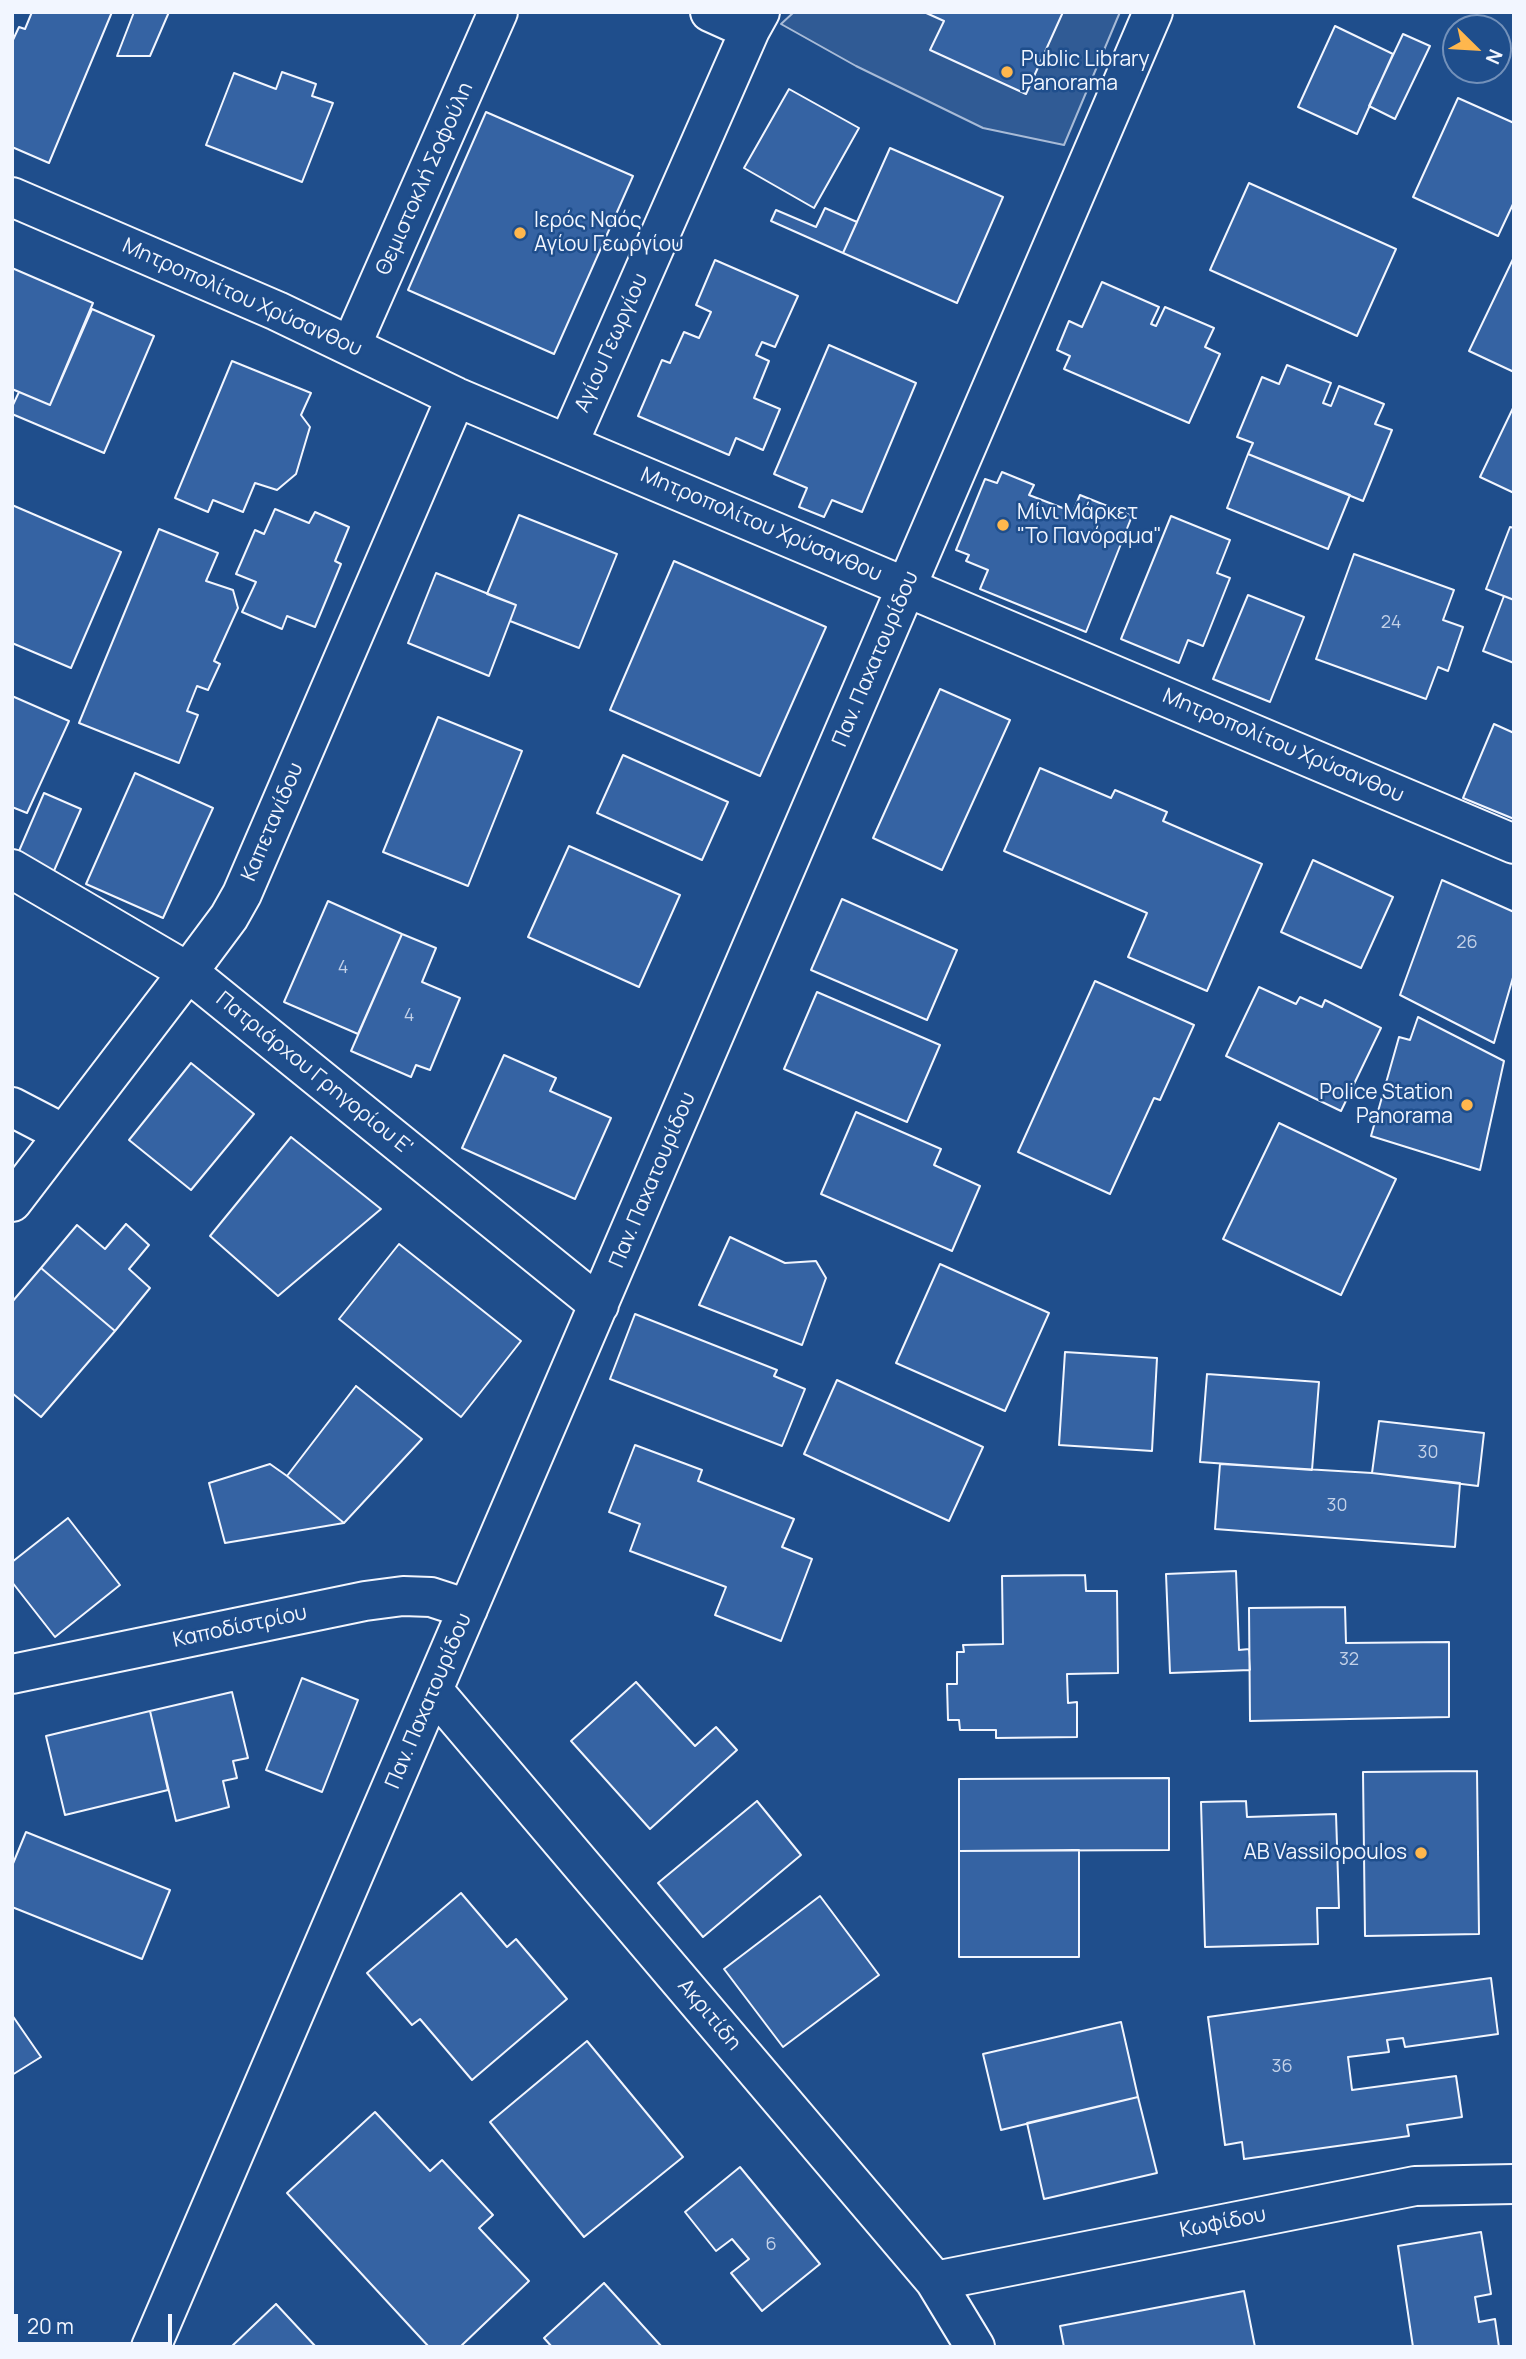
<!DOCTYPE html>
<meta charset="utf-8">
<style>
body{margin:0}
#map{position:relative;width:1526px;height:2359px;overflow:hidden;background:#1f4e8c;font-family:Manrope,sans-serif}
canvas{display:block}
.frame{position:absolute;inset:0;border:14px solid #f2f6ff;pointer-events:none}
.north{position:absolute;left:1442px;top:14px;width:70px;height:70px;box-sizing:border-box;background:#1f4e8c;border:2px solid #7391ba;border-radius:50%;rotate:114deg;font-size:19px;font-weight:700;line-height:28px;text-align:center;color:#f2f6ff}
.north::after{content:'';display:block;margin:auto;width:24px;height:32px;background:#ffb74d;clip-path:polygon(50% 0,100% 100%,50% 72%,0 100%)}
.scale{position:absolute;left:14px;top:2314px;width:158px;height:32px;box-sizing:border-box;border:4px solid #f2f6ff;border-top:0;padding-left:9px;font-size:21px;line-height:24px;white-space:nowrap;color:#f2f6ff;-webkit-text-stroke:5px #1f4e8c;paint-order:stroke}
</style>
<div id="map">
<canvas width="1526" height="2359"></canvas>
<div class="frame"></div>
<div class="north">N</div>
<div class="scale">20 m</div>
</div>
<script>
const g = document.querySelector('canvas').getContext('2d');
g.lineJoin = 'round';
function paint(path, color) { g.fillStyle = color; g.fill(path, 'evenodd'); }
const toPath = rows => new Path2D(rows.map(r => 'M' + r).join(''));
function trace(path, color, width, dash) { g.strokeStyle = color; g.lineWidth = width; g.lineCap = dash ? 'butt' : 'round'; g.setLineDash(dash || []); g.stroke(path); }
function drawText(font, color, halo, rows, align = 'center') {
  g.font = font + ' Manrope,sans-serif'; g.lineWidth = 5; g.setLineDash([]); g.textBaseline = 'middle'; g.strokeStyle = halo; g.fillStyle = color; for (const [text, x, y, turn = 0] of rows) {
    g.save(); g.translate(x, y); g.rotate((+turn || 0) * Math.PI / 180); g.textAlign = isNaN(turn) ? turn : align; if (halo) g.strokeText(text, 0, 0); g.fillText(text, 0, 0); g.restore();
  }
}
const green = toPath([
 [794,12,1120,12,1064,145,983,128,856,66,781,24,794,12]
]);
paint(green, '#305b95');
trace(green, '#a8bbd7', 2);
const building = toPath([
 [32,12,112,12,49,163,12,147,12,42,19,27,25,29,32,12],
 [134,12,169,12,150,56,117,56,134,12],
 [924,12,1063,12,1026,94,930,50,944,21,924,12],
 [1335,26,1393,54,1357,134,1298,107,1335,26],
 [1403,34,1430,46,1395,119,1369,106,1403,34],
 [282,72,316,84,312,96,333,103,302,182,206,145,234,73,276,89,282,72],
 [789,89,859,128,814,208,744,168,789,89],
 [1458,98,1514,123,1514,202,1498,236,1413,197,1458,98],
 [486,112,633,176,554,354,408,290,486,112],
 [890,148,1003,197,957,303,843,253,890,148],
 [1249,183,1396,249,1357,336,1210,270,1249,183],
 [825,208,857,222,843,253,771,221,776,210,816,227,825,208],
 [1514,257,1514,372,1469,351,1514,257],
 [715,260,798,296,775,347,762,342,756,355,769,361,754,398,780,409,763,450,736,438,729,455,638,416,662,360,670,363,684,332,699,338,711,312,696,305,715,260],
 [12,268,93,303,50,405,12,389,12,268],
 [1102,282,1159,307,1151,324,1156,326,1165,307,1214,328,1205,347,1220,354,1189,423,1064,369,1070,356,1057,350,1069,321,1082,327,1102,282],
 [92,309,154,336,104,453,12,414,12,407,19,392,50,405,92,309],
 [829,345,916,383,862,512,832,500,824,517,799,507,807,488,774,474,829,345],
 [232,361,311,393,301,415,310,427,296,474,277,490,255,483,243,512,213,500,208,512,175,498,232,361],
 [1287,365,1331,383,1323,403,1331,406,1339,386,1384,404,1375,424,1392,430,1363,501,1248,454,1253,443,1237,437,1262,377,1279,384,1287,365],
 [1514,406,1514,493,1480,477,1514,406],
 [1248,454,1350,495,1328,549,1227,508,1248,454],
 [1002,472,1034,485,1029,495,1073,512,1080,495,1132,516,1086,632,980,589,988,570,966,561,969,555,956,550,985,479,997,483,1002,472],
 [12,505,121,552,71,668,12,643,12,505],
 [275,509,309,523,315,512,349,527,335,561,341,564,315,627,287,616,282,629,242,612,256,582,236,574,255,530,264,534,275,509],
 [519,515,617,554,579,648,510,621,516,605,487,594,519,515],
 [1171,516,1230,540,1217,573,1230,578,1203,646,1188,640,1179,663,1121,639,1171,516],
 [1510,527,1514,528,1514,600,1486,589,1510,527],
 [159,529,218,553,206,581,233,590,238,608,214,661,220,664,208,690,197,686,187,711,198,715,179,763,79,723,159,529],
 [1354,554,1454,590,1443,620,1463,627,1448,671,1438,667,1426,699,1316,659,1354,554],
 [674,561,826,627,760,776,610,710,674,561],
 [436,573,516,605,489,676,408,643,436,573],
 [1248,595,1304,617,1270,702,1213,679,1248,595],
 [1504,596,1514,600,1514,663,1483,651,1504,596],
 [940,689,1010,720,942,870,873,838,940,689],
 [12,696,69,721,27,813,12,807,12,696],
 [438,717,522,751,468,886,383,852,438,717],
 [1494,724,1514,733,1514,819,1463,798,1494,724],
 [623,755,728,802,702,860,597,813,623,755],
 [1040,768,1111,798,1115,790,1167,812,1163,821,1262,864,1207,991,1128,957,1147,913,1004,851,1040,768],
 [135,773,213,808,163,918,86,884,135,773],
 [44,793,81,809,53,873,16,858,44,793],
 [569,846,680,895,639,987,528,937,569,846],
 [1313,860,1393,897,1361,968,1281,932,1313,860],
 [1442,880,1514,912,1514,974,1494,1043,1400,995,1442,880],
 [842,899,957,950,927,1020,811,970,842,899],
 [328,901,402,934,358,1034,284,1002,328,901],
 [402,934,436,948,422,982,460,998,430,1070,416,1065,411,1077,351,1051,402,934],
 [1095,981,1194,1025,1160,1100,1154,1098,1110,1194,1018,1152,1095,981],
 [1259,987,1296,1004,1300,997,1322,1007,1325,1000,1381,1028,1341,1111,1226,1056,1259,987],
 [817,992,940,1045,907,1122,784,1069,817,992],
 [1418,1017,1504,1061,1480,1170,1371,1136,1399,1037,1410,1040,1418,1017],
 [504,1055,556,1078,550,1091,611,1118,575,1199,462,1148,504,1055],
 [191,1063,254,1114,191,1190,129,1140,191,1063],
 [856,1112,941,1149,934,1165,980,1186,952,1251,821,1194,856,1112],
 [1279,1123,1396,1179,1341,1295,1223,1239,1279,1123],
 [291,1137,381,1209,278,1296,210,1236,291,1137],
 [126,1224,149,1245,129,1269,150,1288,115,1331,41,1268,77,1225,105,1249,126,1224],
 [730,1237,785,1263,816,1261,826,1278,802,1345,699,1305,730,1237],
 [399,1244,521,1341,461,1417,339,1319,399,1244],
 [940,1264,1049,1313,1005,1411,896,1363,940,1264],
 [41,1268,115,1331,41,1417,12,1393,12,1302,41,1268],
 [635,1314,777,1370,774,1376,805,1389,782,1446,610,1379,635,1314],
 [1065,1352,1157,1358,1152,1451,1059,1445,1065,1352],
 [1207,1374,1319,1382,1312,1470,1200,1462,1207,1374],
 [837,1380,983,1447,949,1521,804,1454,837,1380],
 [356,1386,422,1439,344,1523,287,1476,356,1386],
 [1379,1421,1484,1433,1478,1486,1372,1473,1379,1421],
 [635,1445,702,1470,698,1481,794,1519,782,1547,812,1559,781,1641,715,1615,726,1587,630,1551,640,1524,609,1512,635,1445],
 [270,1464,287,1476,344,1523,225,1543,209,1483,270,1464],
 [1220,1464,1372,1473,1460,1483,1455,1547,1215,1529,1220,1464],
 [68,1518,120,1585,55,1637,12,1582,12,1562,68,1518],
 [1236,1571,1239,1650,1249,1649,1250,1670,1170,1673,1166,1574,1236,1571],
 [1085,1575,1086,1591,1117,1591,1118,1673,1067,1674,1068,1703,1077,1702,1077,1737,996,1738,996,1730,960,1730,959,1720,948,1720,947,1684,957,1684,957,1652,964,1652,963,1645,1003,1644,1002,1576,1085,1575],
 [1345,1607,1346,1643,1449,1642,1449,1717,1250,1721,1249,1608,1345,1607],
 [302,1678,358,1700,322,1792,266,1770,302,1678],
 [636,1682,695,1746,716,1727,737,1750,650,1829,571,1741,636,1682],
 [232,1692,248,1758,233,1761,237,1778,223,1781,229,1807,176,1821,150,1711,232,1692],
 [150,1711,168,1790,65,1815,46,1736,150,1711],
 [1477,1771,1479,1934,1365,1936,1363,1772,1477,1771],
 [1169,1778,1169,1850,959,1851,959,1779,1169,1778],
 [757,1801,801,1855,703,1937,658,1883,757,1801],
 [1246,1801,1247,1817,1336,1814,1339,1908,1317,1908,1318,1944,1205,1947,1201,1802,1246,1801],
 [26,1832,170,1890,142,1959,12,1907,12,1866,26,1832],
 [1079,1850,1079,1957,959,1957,959,1851,1079,1850],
 [461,1893,507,1947,516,1939,567,1999,472,2080,420,2019,412,2025,367,1973,461,1893],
 [820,1896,879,1975,783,2047,724,1969,820,1896],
 [1491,1978,1498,2034,1405,2047,1403,2038,1387,2040,1389,2052,1348,2057,1352,2090,1456,2076,1462,2117,1407,2125,1409,2136,1244,2159,1242,2142,1225,2145,1208,2017,1491,1978],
 [12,2015,41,2057,12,2075,12,2015],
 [1121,2022,1138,2097,1001,2130,983,2054,1121,2022],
 [587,2041,683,2157,584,2237,490,2122,587,2041],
 [1138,2097,1157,2173,1044,2199,1027,2123,1138,2097],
 [375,2112,430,2171,442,2160,493,2215,479,2228,529,2281,460,2347,429,2347,287,2193,375,2112],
 [740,2167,820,2264,762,2311,731,2273,749,2259,732,2239,716,2251,685,2212,740,2167],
 [1481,2232,1491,2294,1475,2297,1479,2322,1495,2319,1499,2347,1413,2347,1398,2246,1481,2232],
 [604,2283,662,2347,552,2347,544,2338,604,2283],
 [1244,2291,1255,2347,1064,2347,1060,2326,1244,2291],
 [276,2304,316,2347,231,2347,276,2304]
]);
paint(building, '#3563a3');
trace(building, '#f2f6ff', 2);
const street = toPath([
 [710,12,750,30],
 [12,197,277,311,456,397,1514,844],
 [351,346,498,12],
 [568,444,750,30,760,12],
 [12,869,188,972,599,1305],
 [12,1107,64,1134],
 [12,1202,188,972,229,917,242,894,456,397],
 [12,1674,365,1601,403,1596,431,1597,468,1609],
 [433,1690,935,2281,975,2347],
 [935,2281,1415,2186,1514,2184],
 [151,2347,1153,12]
]);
trace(street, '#f2f6ff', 42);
trace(street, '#1f4e8c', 38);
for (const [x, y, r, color] of [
 [1007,72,7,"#ffb74d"],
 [520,233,7,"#ffb74d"],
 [1003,525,7,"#ffb74d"],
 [1467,1105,7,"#ffb74d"],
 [1421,1853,7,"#ffb74d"]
]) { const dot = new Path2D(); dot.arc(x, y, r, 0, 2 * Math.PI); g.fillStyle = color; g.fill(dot); trace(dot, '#1f4e8c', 2.5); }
drawText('18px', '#c3d1e8', null, [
 ["24",1391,623],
 ["26",1467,943],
 ["4",343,968],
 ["4",409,1016],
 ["30",1428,1453],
 ["30",1337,1506],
 ["32",1349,1660],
 ["36",1282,2067],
 ["6",771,2245]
]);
drawText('21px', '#f2f6ff', '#1f4e8c', [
 ["Public Library",1021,60],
 ["Panorama",1021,84],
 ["Ιερός Ναός",534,221],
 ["Αγίου Γεωργίου",534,245],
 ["Μίνι Μάρκετ",1017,513],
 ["\"Το Πανόραμα\"",1017,537],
 ["Police Station",1453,1093,"right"],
 ["Panorama",1453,1117,"right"],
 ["AB Vassilopoulos",1407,1853,"right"]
], 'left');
drawText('21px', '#f2f6ff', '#1f4e8c', [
 ["Θεμιστοκλή Σοφούλη",425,179,-66],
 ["Μητροπολίτου Χρύσανθου",242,298,24],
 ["Αγίου Γεωργίου",612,343,-66],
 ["Μητροπολίτου Χρύσανθου",761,525,23],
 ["Παν. Παχατουρίδου",876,659,-67],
 ["Μητροπολίτου Χρύσανθου",1283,746,23],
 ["Καπετανίδου",273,822,-67],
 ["Πατριάρχου Γρηγορίου Ε'",314,1074,39],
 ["Παν. Παχατουρίδου",653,1180,-67],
 ["Καποδίστρίου",240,1627,-12],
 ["Παν. Παχατουρίδου",429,1701,-67],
 ["Ακριτίδη",709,2015,50],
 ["Κωφίδου",1223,2223,-11]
]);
</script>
